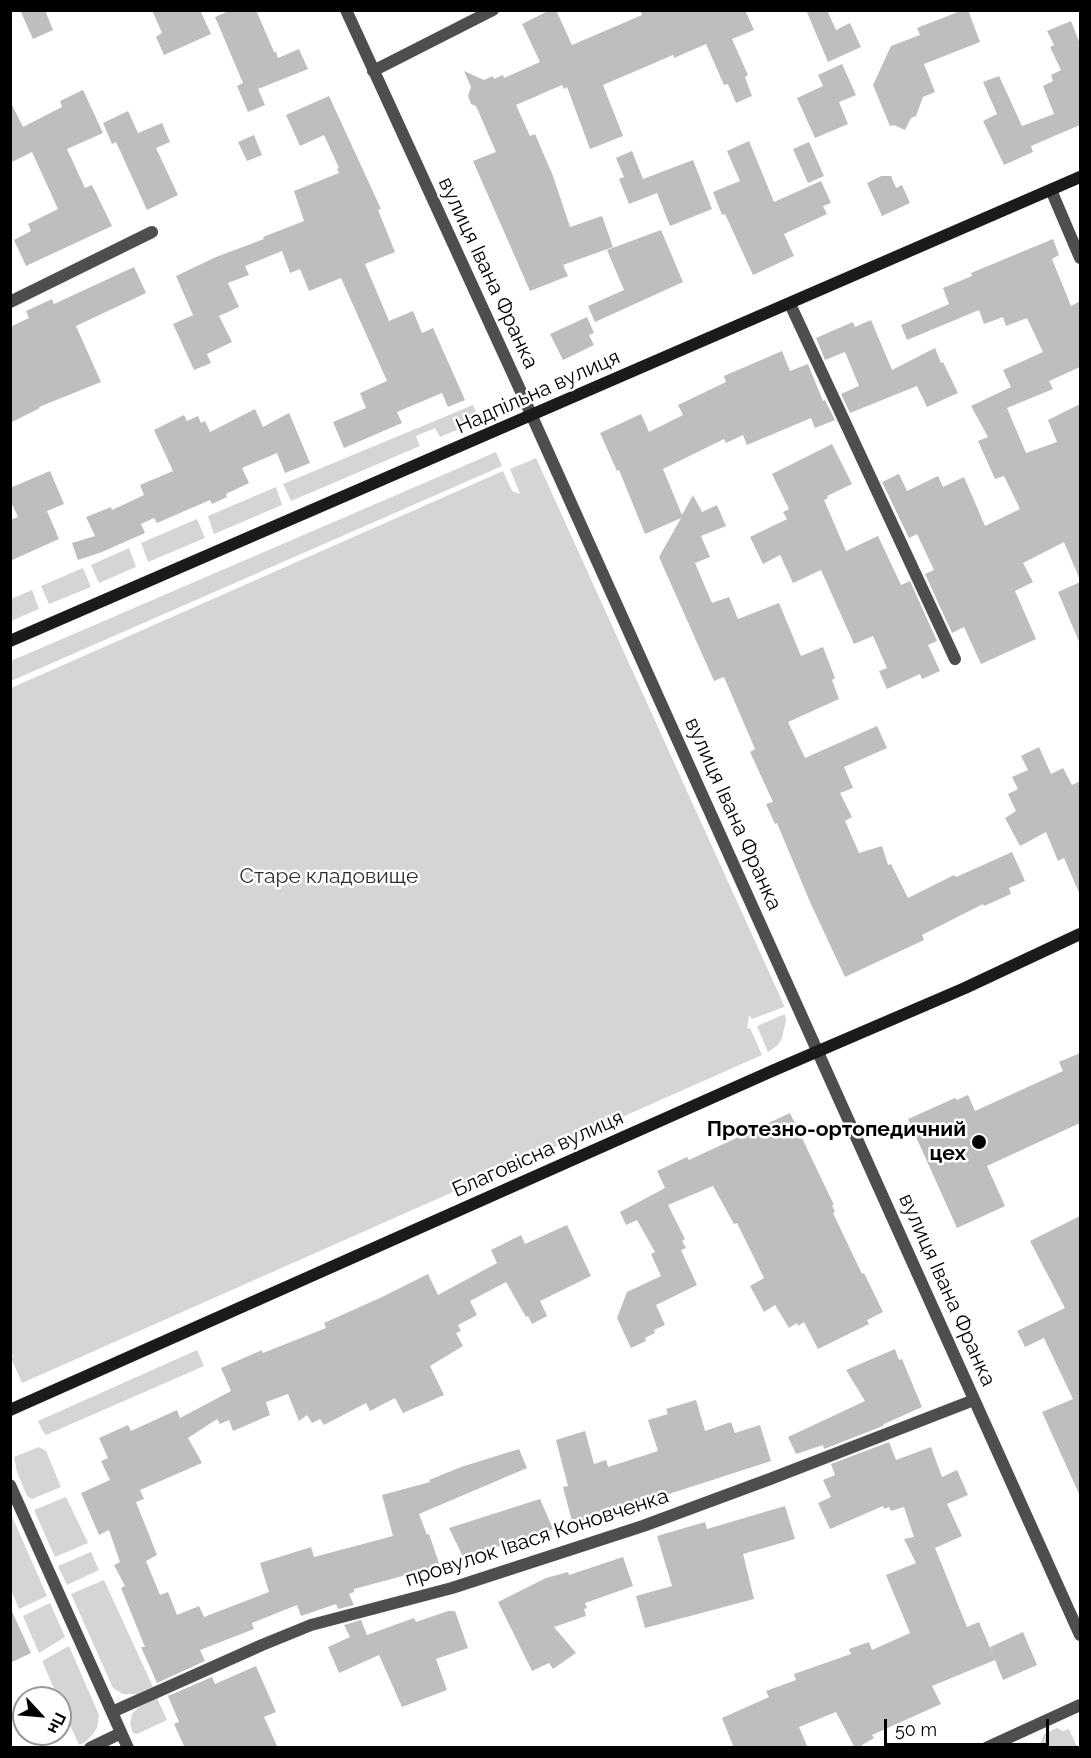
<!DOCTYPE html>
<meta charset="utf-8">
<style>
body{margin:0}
#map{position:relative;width:1091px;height:1758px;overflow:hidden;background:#fff;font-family:Raleway,sans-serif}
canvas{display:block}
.frame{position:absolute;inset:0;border:12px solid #000;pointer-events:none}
.north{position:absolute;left:12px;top:1686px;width:60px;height:60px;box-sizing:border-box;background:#fff;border:2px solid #999;border-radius:50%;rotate:116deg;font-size:16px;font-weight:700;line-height:24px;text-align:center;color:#000}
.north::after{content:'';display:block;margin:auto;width:21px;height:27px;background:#000;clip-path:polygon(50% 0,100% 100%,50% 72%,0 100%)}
.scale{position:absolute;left:884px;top:1719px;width:165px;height:27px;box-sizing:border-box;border:3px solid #000;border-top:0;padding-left:8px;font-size:18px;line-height:21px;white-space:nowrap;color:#000;-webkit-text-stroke:4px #fff;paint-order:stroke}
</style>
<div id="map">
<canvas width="1091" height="1758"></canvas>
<div class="frame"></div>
<div class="north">Пн</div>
<div class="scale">50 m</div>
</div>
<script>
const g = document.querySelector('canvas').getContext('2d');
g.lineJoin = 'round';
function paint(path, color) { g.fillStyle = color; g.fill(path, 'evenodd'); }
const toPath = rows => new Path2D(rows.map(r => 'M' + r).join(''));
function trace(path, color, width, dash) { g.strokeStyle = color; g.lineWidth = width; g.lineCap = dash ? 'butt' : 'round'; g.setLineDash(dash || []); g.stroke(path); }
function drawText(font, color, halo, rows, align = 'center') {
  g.font = font + ' Raleway,sans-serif'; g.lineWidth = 5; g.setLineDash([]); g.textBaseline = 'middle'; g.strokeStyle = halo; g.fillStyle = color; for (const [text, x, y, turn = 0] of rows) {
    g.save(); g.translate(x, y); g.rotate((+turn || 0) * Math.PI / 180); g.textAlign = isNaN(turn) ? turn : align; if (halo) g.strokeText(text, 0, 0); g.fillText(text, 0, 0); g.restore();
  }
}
paint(toPath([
 [473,405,479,419,464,427,440,437,435,428,416,436,420,446,291,501,283,484],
 [496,452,502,466,11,681,11,661],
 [536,458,783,1003,784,1007,752,1019,749,1015,747,1029,750,1028,762,1055,22,1383,11,1358,14,1356,10,1355,11,688,503,471,512,491,520,494,510,469],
 [276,487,282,505,214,534,208,516],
 [197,519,205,538,148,562,141,543],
 [129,548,136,567,99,583,91,565],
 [83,568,91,587,49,604,41,586],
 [32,590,39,609,11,621,11,599],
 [785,1014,786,1021,782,1038,778,1045,768,1052,757,1026],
 [197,1350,204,1366,46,1435,42,1430,38,1421],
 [39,1447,46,1451,61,1487,32,1499,27,1496,17,1472,14,1457],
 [66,1497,88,1543,55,1557,34,1510],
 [11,1514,47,1596,19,1609,11,1590],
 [91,1552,99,1570,67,1585,58,1566],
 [104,1580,153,1687,137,1694,123,1694,113,1688,71,1594],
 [50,1603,65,1637,39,1653,23,1616],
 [69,1646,99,1715,97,1728,93,1734,84,1743,79,1745,60,1703,60,1698,58,1698,42,1661],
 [157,1698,167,1720,137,1734,133,1733,130,1724,132,1714,139,1707],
 [1057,1728,1063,1731,1069,1729,1077,1747,1039,1747,1044,1734]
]), '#d5d5d5');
paint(toPath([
 [20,10,45,10,53,30,33,39],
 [152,10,200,10,211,34,164,55,156,37,162,33],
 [231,10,256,10,274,52,276,52,278,58,299,49,308,69,258,89,265,105,248,112,237,86,243,83,215,17],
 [550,10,556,10,572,45,642,15,640,10,745,10,754,30,732,39,748,75,745,77,752,96,736,103,728,84,724,85,706,44,674,58,673,55,603,85,623,136,590,149,567,87,564,89,562,85,516,105,530,136,535,134,553,176,570,227,602,216,613,247,563,265,568,276,530,291,473,161,496,152,476,106,471,104,468,96,471,87,464,71,484,80,493,76,494,79,503,75,504,78,540,62,522,24],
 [806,10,827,10,836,30,850,23,861,47,828,62],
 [963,10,968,10,980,42,924,64,935,92,923,97,916,116,911,118,905,130,894,125,890,126,873,85,891,46,920,35,917,28],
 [1071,21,1080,44,1080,125,1031,146,1033,152,1004,165,983,121,997,114,983,82,999,76,1022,126,1054,114,1043,86,1053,81,1051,75,1061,70,1050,47,1054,45,1047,31],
 [842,64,856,95,839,102,848,124,815,138,797,98,823,86,818,75],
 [83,90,103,133,67,149,85,188,92,185,112,226,26,266,14,240,31,231,28,224,58,209,32,152,10,163,10,101,23,127,62,107,60,101],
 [329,96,381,209,378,210,395,252,365,264,389,321,413,311,422,333,433,328,465,400,448,407,442,393,397,412,402,423,344,448,333,422,366,408,360,393,387,381,341,278,309,291,300,269,290,273,282,251,245,266,249,275,228,283,239,307,219,316,232,342,207,354,211,363,194,370,173,324,193,315,176,276,216,257,264,239,263,237,304,221,294,191,339,173,337,169,339,168,324,135,300,146,286,115],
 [128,111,138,133,162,123,170,142,156,148,178,195,147,210,116,142,112,144,103,123],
 [254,135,262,155,247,161,238,142],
 [749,141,774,202,821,181,831,203,823,206,827,214,784,234,794,256,753,275,725,214,722,215,713,192,740,181,727,151],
 [809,142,824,176,808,183,793,149],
 [632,151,643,179,693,160,712,209,670,226,657,193,629,204,619,179,624,177,616,158],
 [881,176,891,176,896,188,902,185,910,203,882,216,867,183],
 [661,230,683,282,595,322,588,306,624,290,607,250],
 [1053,239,1059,255,1052,259,1071,306,1080,301,1080,367,1049,381,1053,389,1007,408,1026,453,1057,442,1048,420,1080,404,1080,580,1064,542,1023,563,1033,582,1015,591,1036,639,981,664,964,627,952,633,925,574,934,570,917,534,909,538,882,482,899,474,907,491,938,476,943,487,964,477,985,526,1020,509,1004,476,995,479,978,441,988,437,971,406,1011,387,1003,370,1043,352,1027,318,1006,326,1003,317,984,324,979,310,907,340,901,325,949,304,943,288,972,276,971,273],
 [134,267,146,293,76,326,101,382,39,407,40,408,10,423,10,327,29,318,26,311,52,299,54,304],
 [587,317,594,333,589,335,594,345,563,360,550,334],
 [871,320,892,370,935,348,941,363,943,362,958,393,927,407,917,386,850,413,841,394,859,386,845,352,825,360,816,338,853,322,855,327],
 [782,351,790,371,808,364,823,401,825,400,835,420,815,428,811,418,747,445,743,435,726,443,724,439,663,469,682,515,693,495,702,512,717,505,726,526,701,536,710,557,695,563,712,603,729,597,738,619,779,603,801,656,823,647,835,678,832,680,839,699,788,722,805,758,877,726,887,748,844,767,853,788,840,793,852,817,845,821,859,853,882,846,888,865,891,864,908,898,954,875,956,877,1012,852,1025,881,1009,888,1011,894,984,906,983,904,922,935,924,940,845,977,810,902,777,823,775,824,766,804,773,802,750,752,755,749,724,677,714,681,659,557,681,518,645,534,619,470,617,471,600,433,641,414,649,432,683,415,678,405,726,382,724,376],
 [255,409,263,427,289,413,310,463,285,473,277,453,242,468,249,483,226,494,227,497,212,504,210,500,157,523,154,518,141,524,145,533,102,552,78,560,72,543,95,536,86,517,111,507,112,510,144,495,140,485,173,471,154,430,184,415,187,421,198,416,201,423,205,421,210,432],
 [832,444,852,484,827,496,828,498,824,500,846,551,878,536,901,585,910,581,937,641,928,645,940,671,922,679,920,674,887,689,879,671,887,668,873,636,854,644,821,570,793,583,780,555,763,564,750,537,787,519,783,512,789,509,772,474],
 [50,471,64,504,47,511,59,539,10,561,10,520,18,517,10,500,10,488],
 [1080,582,1080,644,1058,592],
 [1039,747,1051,774,1063,768,1072,785,1080,781,1080,895,1064,858,1058,861,1046,832,1020,846,1005,818,1016,811,1008,794,1018,789,1012,777,1028,770,1021,756],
 [1080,1053,1080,1123,987,1166,1005,1206,957,1228,908,1119,955,1098,957,1100,968,1095,975,1111,1063,1071,1059,1062],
 [790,1113,834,1205,832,1205,835,1212,833,1213,862,1274,864,1273,883,1312,867,1320,869,1324,818,1349,804,1322,798,1326,797,1323,789,1328,775,1305,764,1312,750,1286,764,1278,737,1223,734,1224,713,1186,668,1205,685,1239,682,1241,686,1248,681,1250,697,1285,656,1305,665,1325,654,1330,655,1333,645,1338,646,1341,631,1348,617,1318,627,1292,661,1276,651,1254,655,1252,637,1220,626,1225,620,1212,665,1188,657,1171,687,1157,689,1160],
 [1080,1216,1080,1496,1042,1412,1073,1399,1044,1338,1025,1347,1017,1331,1065,1308,1030,1241],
 [567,1225,591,1276,540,1301,547,1316,532,1324,528,1316,526,1317,506,1282,470,1301,477,1315,458,1325,461,1331,456,1333,463,1346,430,1366,444,1395,403,1413,395,1398,370,1411,366,1403,324,1425,320,1419,312,1423,307,1415,299,1421,288,1394,266,1402,270,1415,233,1431,229,1420,220,1424,217,1419,188,1438,202,1463,140,1490,144,1499,136,1502,157,1555,146,1561,160,1595,168,1592,177,1615,199,1606,204,1617,269,1592,260,1563,311,1547,314,1557,393,1536,382,1495,430,1482,429,1480,461,1467,519,1449,527,1468,419,1514,427,1535,429,1534,440,1566,354,1589,354,1592,349,1594,354,1605,338,1609,336,1604,301,1616,297,1605,252,1623,254,1629,200,1650,205,1661,157,1683,141,1647,145,1647,121,1588,125,1586,114,1565,120,1562,109,1530,99,1535,81,1493,110,1480,101,1461,108,1458,99,1438,128,1425,131,1431,177,1410,180,1418,231,1391,221,1368,262,1350,263,1353,326,1328,324,1323,382,1297,428,1274,438,1295,497,1263,491,1250,521,1235,525,1244],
 [895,1349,899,1360,902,1359,922,1407,884,1424,883,1426,824,1449,823,1445,796,1454,788,1437,865,1401,846,1370],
 [696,1400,705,1431,731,1422,735,1433,760,1425,771,1461,573,1525,563,1487,568,1486,556,1440,585,1431,594,1464,606,1460,608,1467,658,1451,648,1420,668,1414,666,1409],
 [889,1442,896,1460,931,1447,942,1477,957,1470,968,1495,947,1504,962,1536,935,1548,967,1627,979,1622,994,1657,990,1647,1023,1632,1037,1665,1003,1680,995,1660,932,1686,941,1704,872,1735,874,1738,857,1748,855,1748,836,1712,799,1727,808,1748,734,1748,722,1718,769,1697,766,1691,796,1680,794,1674,851,1654,849,1649,869,1642,872,1650,910,1633,886,1575,916,1563,904,1539,914,1537,904,1507,891,1511,889,1507,884,1509,883,1506,830,1529,818,1503,831,1497,823,1480,835,1475,831,1464],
 [540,1499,553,1529,488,1550,465,1561,449,1528],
 [785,1506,795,1539,743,1554,754,1599,645,1628,636,1596,672,1586,657,1536,705,1522,707,1529],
 [623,1557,633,1586,585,1603,587,1608,584,1609,586,1616,554,1627,576,1653,553,1669,549,1663,532,1671,498,1602,546,1578,568,1572,569,1575],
 [10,1607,31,1653,10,1663],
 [448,1611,455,1611,468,1648,436,1659,447,1690,402,1707,379,1655,339,1673,328,1647,350,1637,344,1625,361,1620,367,1635,414,1618,416,1622],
 [256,1666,276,1712,264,1717,278,1748,185,1748,174,1724,179,1722,168,1696,212,1677,215,1684]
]), '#bebebe');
trace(toPath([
 [1051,190,1080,258],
 [790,304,955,659]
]), '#4e4e4e', 12);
trace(toPath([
 [346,10,517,383,1080,1635],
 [373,71,493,10],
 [10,302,152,232],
 [10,1485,128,1748],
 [112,1712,262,1645,311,1625,452,1588,643,1526,770,1479,974,1400],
 [90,1748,121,1733],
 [986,1748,1080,1705]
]), '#4e4e4e', 12);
trace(toPath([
 [10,641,1080,177],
 [10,1410,772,1071,965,988,1080,934]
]), '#1b1b1b', 12);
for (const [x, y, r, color] of [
 [979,1142,8,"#000"]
]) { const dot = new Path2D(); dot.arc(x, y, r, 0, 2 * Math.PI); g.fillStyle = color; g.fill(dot); trace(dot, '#fff', 2); }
drawText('21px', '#000', '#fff', [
 ["вулиця Івана Франка",488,273,65],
 ["Надпільна вулиця",538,392,-24],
 ["вулиця Івана Франка",733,814,66],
 ["Благовісна вулиця",538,1154,-24],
 ["вулиця Івана Франка",947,1290,66],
 ["провулок Івася Коновченка",537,1538,-18]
]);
drawText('21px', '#2c2c2c', '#fff', [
 ["Старе кладовище",329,877]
]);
drawText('bold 21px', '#000', '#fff', [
 ["Протезно-ортопедичний",966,1130],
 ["цех",966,1154]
], 'right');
</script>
